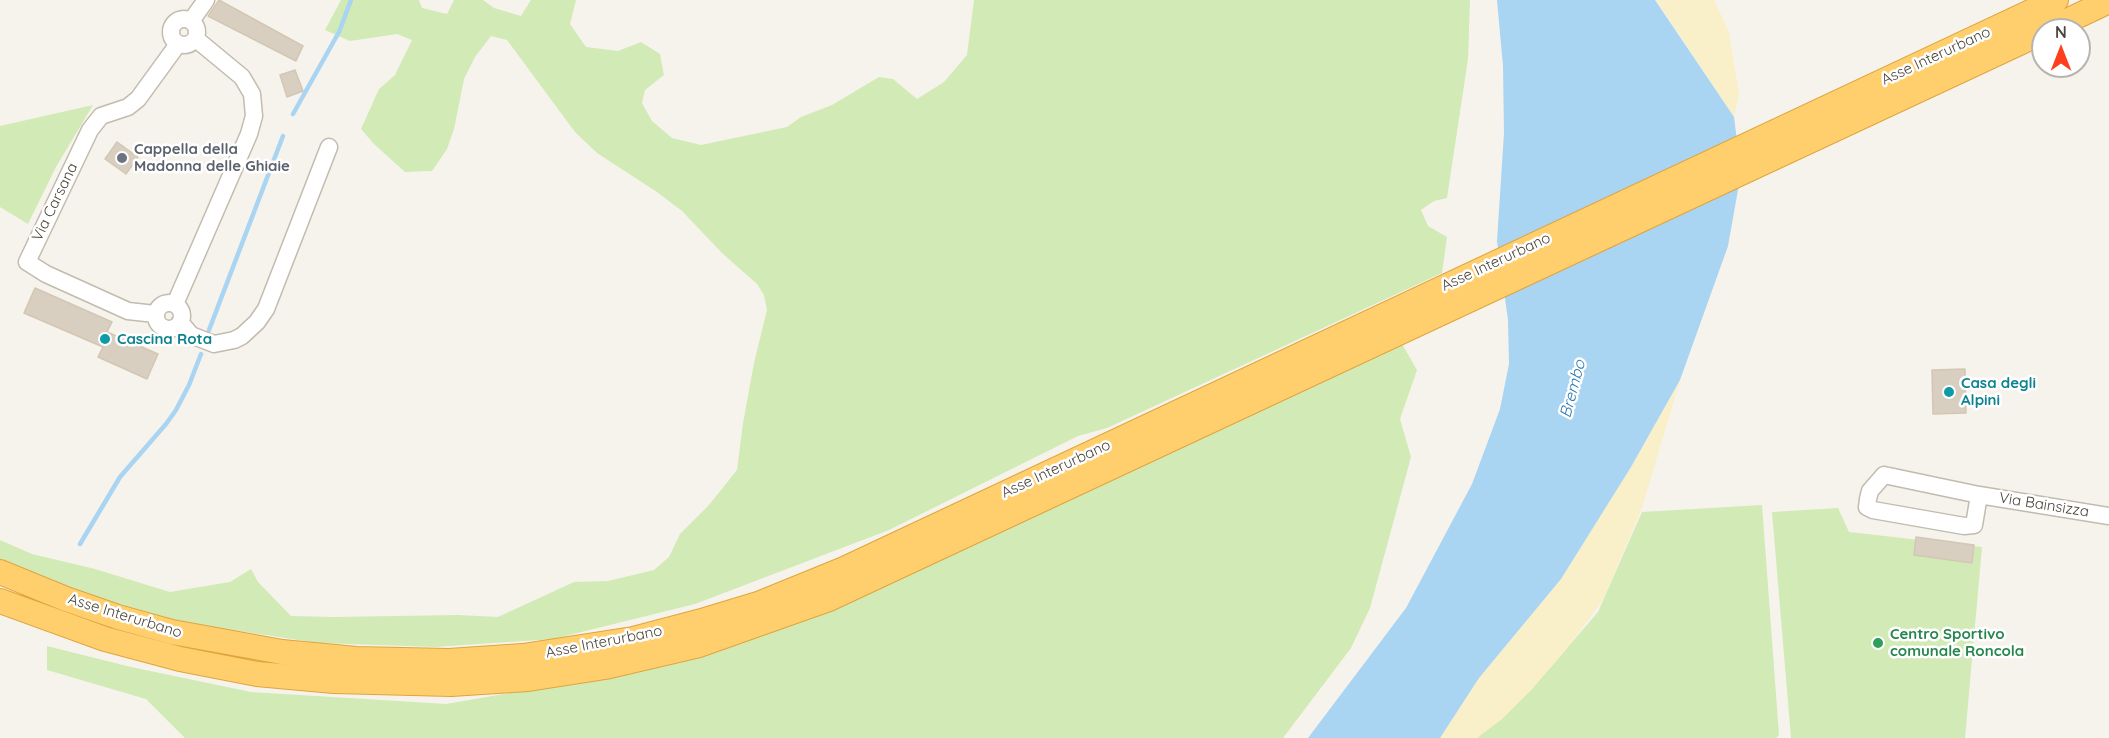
<!DOCTYPE html>
<style>
body{margin:0}
#map{position:relative;width:2109px;height:738px;overflow:hidden;background:#f6f3ec;font-family:Quicksand,sans-serif}
canvas{display:block}
.north{position:absolute;left:2031px;top:18px;width:60px;height:60px;box-sizing:border-box;background:#fff;border:2px solid #b7b4b0;border-radius:50%;rotate:0deg;font-size:16px;font-weight:700;line-height:24px;text-align:center;color:#4b4439}
.north::after{content:'';display:block;margin:auto;width:21px;height:27px;background:#fc3f1d;clip-path:polygon(50% 0,100% 100%,50% 72%,0 100%)}
</style>
<div id="map">
<canvas width="2109" height="738"></canvas>
<div class="north">N</div>
</div>
<script>
const g = document.querySelector('canvas').getContext('2d');
g.lineJoin = 'round';
function paint(path, color) { g.fillStyle = color; g.fill(path, 'evenodd'); }
const toPath = rows => new Path2D(rows.map(r => 'M' + r).join(''));
function trace(path, color, width, dash) { g.strokeStyle = color; g.lineWidth = width; g.lineCap = dash ? 'butt' : 'round'; g.setLineDash(dash || []); g.stroke(path); }
function drawText(font, color, halo, rows, align = 'center') {
  g.font = font + ' Quicksand,sans-serif'; g.lineWidth = 5; g.setLineDash([]); g.textBaseline = 'middle'; g.strokeStyle = halo; g.fillStyle = color; for (const [text, x, y, turn = 0] of rows) {
    g.save(); g.translate(x, y); g.rotate((+turn || 0) * Math.PI / 180); g.textAlign = isNaN(turn) ? turn : align; if (halo) g.strokeText(text, 0, 0); g.fillText(text, 0, 0); g.restore();
  }
}
paint(toPath([
 [341,0,419,0,422,8,447,14,454,0,483,0,494,8,521,16,531,0,576,0,570,24,586,47,618,51,641,42,660,54,664,75,645,90,642,103,652,121,672,138,701,145,787,127,801,117,832,105,879,77,893,79,917,99,944,82,967,55,974,0,1470,0,1468,59,1447,198,1434,201,1421,210,1428,226,1447,237,1442,273,1107,428,1078,436,889,530,695,604,553,639,435,647,318,643,187,623,95,597,0,560,0,540,32,554,95,569,170,592,230,582,251,569,258,582,291,616,334,617,458,615,498,617,574,582,608,581,654,570,669,557,680,534,709,505,737,470,743,423,754,363,767,310,764,295,757,284,722,253,682,211,657,192,597,153,575,132,507,40,491,36,475,57,464,79,454,129,447,149,432,171,405,172,374,144,361,129,379,89,395,75,412,40,397,34,350,41,325,30],
 [93,105,56,167,28,224,0,207,0,126],
 [1402,344,1417,370,1400,419,1411,457,1370,608,1351,648,1283,738,185,738,146,699,47,670,47,646,131,667,251,692,446,704,666,666,809,619],
 [1762,505,1779,735,1776,738,1476,738,1531,690,1598,612,1642,512],
 [1838,508,1849,532,1982,547,1965,738,1791,738,1772,512]
]), '#d2eab5');
paint(toPath([
 [1656,0,1714,0,1729,32,1739,94,1734,117],
 [1680,380,1642,508,1603,600,1565,651,1531,690,1501,720,1477,738,1440,738,1479,678,1561,579,1631,467]
]), '#f9efc9');
paint(toPath([
 [1497,0,1655,0,1734,117,1741,173,1728,246,1680,380,1631,467,1561,579,1479,678,1440,738,1308,738,1406,608,1472,484,1500,409,1509,364,1508,320,1497,241,1504,133,1503,66]
]), '#a9d4f2');
trace(toPath([
 [293,114,339,32,351,0],
 [209,330,283,136],
 [80,544,120,477,166,424,176,410,189,385,201,354]
]), '#a9d4f2', 4.5);
const building = toPath([
 [219,0,303,46,296,61,208,16,219,0],
 [295,70,303,91,287,97,280,75,295,70],
 [117,142,138,157,126,174,105,159,117,142],
 [35,288,112,322,107,332,158,354,147,379,98,357,103,347,24,313,35,288],
 [1965,369,1966,413,1933,414,1932,370,1965,369],
 [1916,537,1974,545,1972,563,1914,555,1916,537]
]);
paint(building, '#d8cfc1');
trace(building, '#d3c7b4', 1.5);
const minor = toPath([
 '171 32a13 13 0 1 1 26 0a13 13 0 1 1-26 0Z',
 [191,21,206,0],
 '156 316a13 13 0 1 1 26 0a13 13 0 1 1-26 0Z',
 [175,304,249,134,254,116,252,94,242,77,196,39],
 [155,314,128,311,46,274,27,262,90,130,101,116,128,107,138,99,178,44],
 [180,322,191,335,214,344,234,340,242,336,257,322,266,309,329,147],
 [1884,475,1979,495,1974,525,1964,526,1873,510,1867,507,1868,499,1870,491,1884,475],
 [1979,495,2109,516]
]);
const highway = toPath([
 [2048,30,2109,1],
 [0,572,66,599,118,617,172,632,282,652,356,659,449,661,523,656,633,639,705,620,758,604,844,569,2056,0],
 [0,601,105,639,180,659,257,674,334,681,451,684,528,679,605,667,699,645,829,599,2043,32]
]);
trace(minor, '#c2bbae', 19);
trace(highway, '#e0a43c', 26);
trace(minor, '#fff', 16);
trace(highway, '#ffcf6e', 24);
for (const [x, y, r, color] of [
 [122,158,6,"#6b7280"],
 [105,339,6,"#0f9aa8"],
 [1949,392,6,"#0f9aa8"],
 [1878,643,6,"#2e9e5b"]
]) { const dot = new Path2D(); dot.arc(x, y, r, 0, 2 * Math.PI); g.fillStyle = color; g.fill(dot); trace(dot, '#fff', 2); }
drawText('15px', '#4b4439', '#fff', [
 ["Asse Interurbano",1936,56,-25],
 ["Via Carsana",55,202,-64],
 ["Asse Interurbano",1496,262,-25],
 ["Asse Interurbano",1056,469,-25],
 ["Via Bainsizza",2044,505,9],
 ["Asse Interurbano",125,616,17],
 ["Asse Interurbano",604,642,-11]
]);
drawText('bold 15px', '#5b616d', '#fff', [
 ["Cappella della",134,149],
 ["Madonna delle Ghiaie",134,166]
], 'left');
drawText('bold 15px', '#0d838f', '#fff', [
 ["Cascina Rota",117,339],
 ["Casa degli",1961,383],
 ["Alpini",1961,400]
], 'left');
drawText('bold 15px', '#27864d', '#fff', [
 ["Centro Sportivo",1890,634],
 ["comunale Roncola",1890,651]
], 'left');
drawText('italic 16px', '#2e7ab2', '#fff', [
 ["Brembo",1573,389,-75]
]);
</script>
